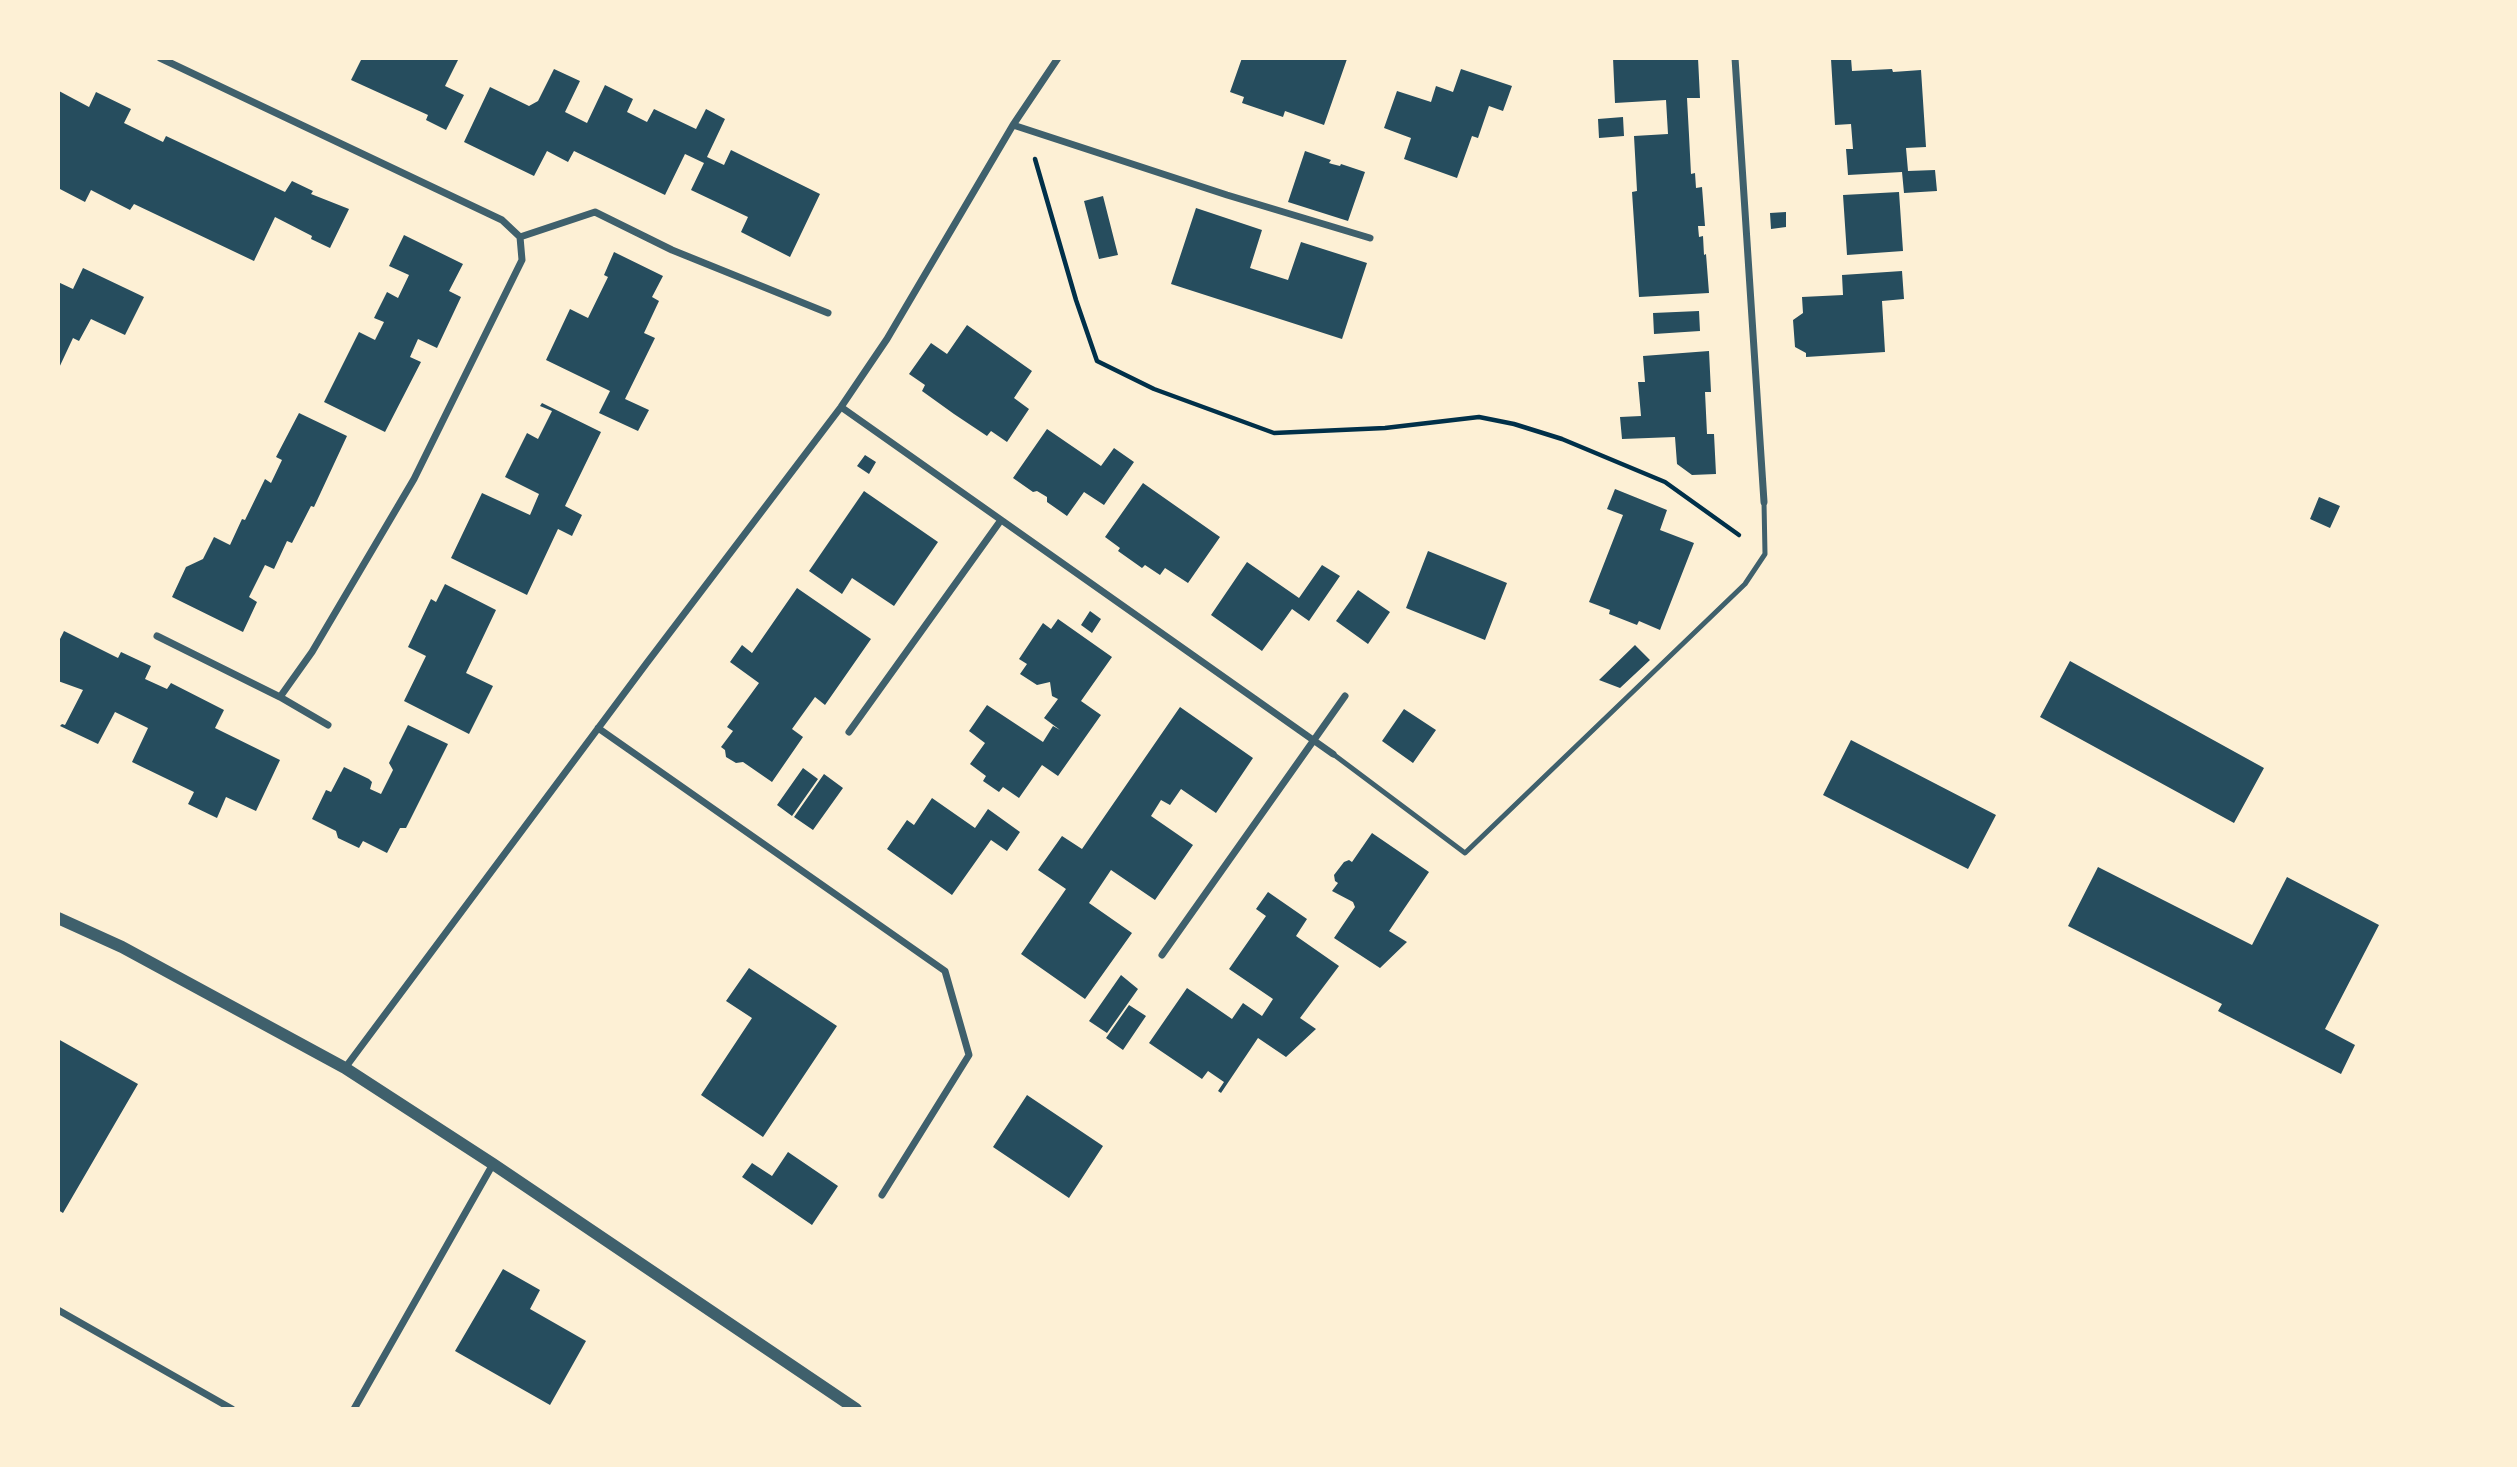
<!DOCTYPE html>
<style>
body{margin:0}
#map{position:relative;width:2517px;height:1467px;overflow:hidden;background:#fdf0d5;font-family:"Space Grotesk",sans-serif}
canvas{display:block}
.frame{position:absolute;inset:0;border:60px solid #fdf0d5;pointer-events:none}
</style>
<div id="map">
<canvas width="2517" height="1467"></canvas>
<div class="frame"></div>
</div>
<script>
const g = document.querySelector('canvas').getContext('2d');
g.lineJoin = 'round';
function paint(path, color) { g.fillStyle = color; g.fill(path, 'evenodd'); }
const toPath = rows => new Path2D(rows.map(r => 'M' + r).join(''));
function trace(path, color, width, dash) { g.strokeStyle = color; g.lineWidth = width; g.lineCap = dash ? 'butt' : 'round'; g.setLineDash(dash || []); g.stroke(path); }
paint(toPath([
 [362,58,459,58,445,86,464,95,446,130,426,120,428,115,351,80],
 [1242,58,1347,59,1324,125,1285,111,1283,117,1242,103,1244,97,1230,92],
 [1613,58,1698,58,1700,98,1687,98,1689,135,1691,174,1695,173,1696,188,1702,187,1705,226,1698,226,1699,237,1703,236,1704,255,1706,254,1709,293,1639,297,1632,192,1637,191,1634,136,1668,134,1666,100,1615,103],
 [1851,58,1852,71,1892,69,1893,72,1921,70,1926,147,1906,148,1908,171,1935,170,1937,191,1904,193,1902,172,1848,175,1846,149,1853,149,1851,124,1835,125,1831,59],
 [554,69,580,81,565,112,587,123,605,85,633,99,627,112,647,122,654,109,696,129,706,109,725,119,707,157,724,165,731,150,820,194,790,257,741,232,748,217,691,190,704,163,685,154,665,195,574,151,568,162,547,151,534,176,464,142,490,87,529,106,538,101],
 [1461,69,1512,86,1503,111,1489,106,1478,138,1472,136,1457,178,1404,159,1411,138,1384,128,1397,91,1431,102,1436,86,1453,92],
 [59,91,89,107,96,92,131,109,124,123,163,142,166,136,285,192,292,181,313,191,311,194,349,209,330,248,311,239,312,236,275,217,254,261,134,204,130,210,91,190,85,202,58,188],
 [1623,117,1624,136,1599,138,1598,119],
 [1305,151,1331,160,1329,163,1332,164,1340,166,1341,164,1365,172,1348,221,1288,202],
 [1899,192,1903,251,1847,255,1843,195],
 [1103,196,1118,255,1099,259,1084,201],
 [1196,208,1262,230,1250,268,1288,280,1301,242,1367,263,1342,339,1171,284],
 [1786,212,1786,227,1771,229,1770,213],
 [404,235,463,264,449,291,461,297,437,348,418,339,410,357,421,362,385,432,324,402,359,332,375,340,384,322,374,318,387,292,398,298,409,275,389,266],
 [614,252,663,276,652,297,659,301,644,333,655,338,625,399,649,410,638,431,599,413,610,391,546,360,570,309,588,318,608,277,604,275],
 [83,268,144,297,125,335,91,319,79,341,73,338,58,370,58,282,73,289],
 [1902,271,1904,299,1882,301,1885,352,1806,357,1806,353,1795,347,1793,320,1803,313,1802,297,1843,295,1842,275],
 [1699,311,1700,331,1654,334,1653,313],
 [967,325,1032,371,1014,398,1029,409,1007,442,991,431,987,436,954,414,922,391,925,385,909,374,931,343,947,354],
 [1709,351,1711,392,1705,392,1707,434,1714,434,1716,474,1692,475,1677,464,1675,437,1622,439,1620,417,1641,416,1638,382,1645,382,1643,356],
 [542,403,601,432,565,506,582,515,572,536,558,529,527,595,451,558,482,493,530,515,539,494,505,477,527,433,538,439,552,411,540,406],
 [299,413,347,436,314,507,311,506,292,543,287,541,274,569,265,565,249,597,257,602,243,632,172,597,186,567,203,559,214,537,230,545,242,519,245,520,265,479,271,483,282,460,276,457],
 [1047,429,1101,466,1114,448,1134,462,1104,505,1084,492,1067,516,1047,502,1047,497,1037,491,1033,492,1013,478],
 [865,455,876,462,869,474,857,466],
 [1143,483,1220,537,1188,583,1165,568,1160,575,1145,565,1142,568,1118,551,1120,548,1105,537],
 [1615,489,1667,510,1660,530,1694,543,1660,630,1639,621,1637,625,1609,614,1610,610,1589,602,1623,515,1607,509],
 [864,491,938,542,894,606,852,578,842,594,809,571],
 [2319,497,2340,506,2330,528,2310,519],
 [1428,551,1507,583,1485,640,1406,608],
 [1247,562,1299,598,1322,565,1340,576,1309,621,1292,609,1262,651,1211,615],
 [445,584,496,610,466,673,493,686,469,734,404,701,426,656,408,647,431,599,436,602],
 [797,588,871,639,825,705,815,697,792,729,803,737,772,782,743,762,736,763,726,757,725,750,721,747,733,731,727,727,759,683,730,662,742,645,752,653],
 [1358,590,1390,612,1368,644,1336,621],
 [1090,611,1101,619,1092,633,1081,625],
 [1058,619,1112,657,1081,701,1101,715,1058,776,1042,765,1019,798,1003,787,999,792,983,781,986,776,970,764,985,743,969,731,987,705,1043,742,1053,726,1060,730,1044,718,1058,699,1052,696,1050,682,1037,685,1020,674,1027,664,1019,659,1043,623,1051,629],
 [64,631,118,658,121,652,151,666,145,679,167,689,171,683,224,710,215,728,280,760,256,811,226,797,217,818,188,804,194,792,132,762,148,728,115,712,98,744,60,726,62,724,65,725,83,690,58,681,58,643],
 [1635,645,1650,660,1620,688,1599,680],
 [2070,661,2264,768,2234,823,2040,717],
 [1180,707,1253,758,1216,813,1181,789,1170,805,1161,800,1151,816,1193,845,1155,900,1111,870,1089,903,1132,933,1085,999,1021,954,1066,889,1038,870,1062,836,1082,849],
 [1404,709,1436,730,1413,763,1382,741],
 [408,725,448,744,406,828,400,828,387,853,363,841,359,848,338,838,336,831,312,819,326,790,331,792,344,767,369,779,372,782,370,789,381,794,393,770,389,763],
 [1851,740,1996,815,1968,869,1823,795],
 [803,768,818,779,792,816,777,805],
 [824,774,843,788,813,830,794,817],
 [932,798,975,828,988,809,1020,832,1007,851,991,840,952,895,887,849,907,820,914,825],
 [1372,833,1429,872,1389,931,1407,942,1380,968,1334,938,1355,907,1353,902,1332,891,1338,883,1335,881,1334,875,1344,862,1349,860,1352,862],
 [2098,867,2252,945,2287,877,2379,925,2325,1029,2355,1045,2341,1074,2218,1011,2222,1004,2068,926],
 [1268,892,1307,919,1296,936,1339,966,1300,1018,1316,1029,1286,1057,1258,1038,1221,1093,1218,1091,1224,1082,1208,1071,1202,1079,1149,1043,1187,988,1232,1019,1243,1003,1262,1016,1273,999,1229,969,1266,916,1256,909],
 [749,968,837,1026,763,1137,701,1095,752,1018,726,1001],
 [1121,975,1138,989,1107,1033,1089,1021],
 [1129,1005,1146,1016,1123,1050,1106,1038],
 [58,1039,138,1084,63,1213,58,1210],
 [1027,1095,1103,1146,1069,1198,993,1147],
 [788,1152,838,1186,812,1225,742,1177,752,1163,772,1176],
 [503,1269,540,1290,530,1309,586,1341,550,1405,455,1351]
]), '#264d5e');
trace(toPath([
 [1035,159,1076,300,1097,361,1154,389,1274,433,1385,428,1479,417,1514,424,1562,439,1665,482,1739,535]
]), '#003049', 4.5);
trace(toPath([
 [1333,754,1465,853,1745,584,1765,554,1764,502]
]), '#3f606c', 5);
trace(toPath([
 [160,58,502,220,520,237,522,260,414,479,312,652,280,697],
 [1735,58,1764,502],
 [1013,125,1227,195,1370,238],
 [520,237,595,212,672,250,828,313],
 [841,407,1333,754],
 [157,636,280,697,328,725],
 [598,728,945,971,969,1055,882,1195],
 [849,732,1001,520],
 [1162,955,1345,696],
 [345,1068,646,664,841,407,887,339,1013,125,1058,58],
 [58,1310,232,1409],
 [354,1409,493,1164]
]), '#3f606c', 7);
trace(toPath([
 [58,918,122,947,345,1068,493,1164,856,1409]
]), '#3f606c', 12);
</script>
